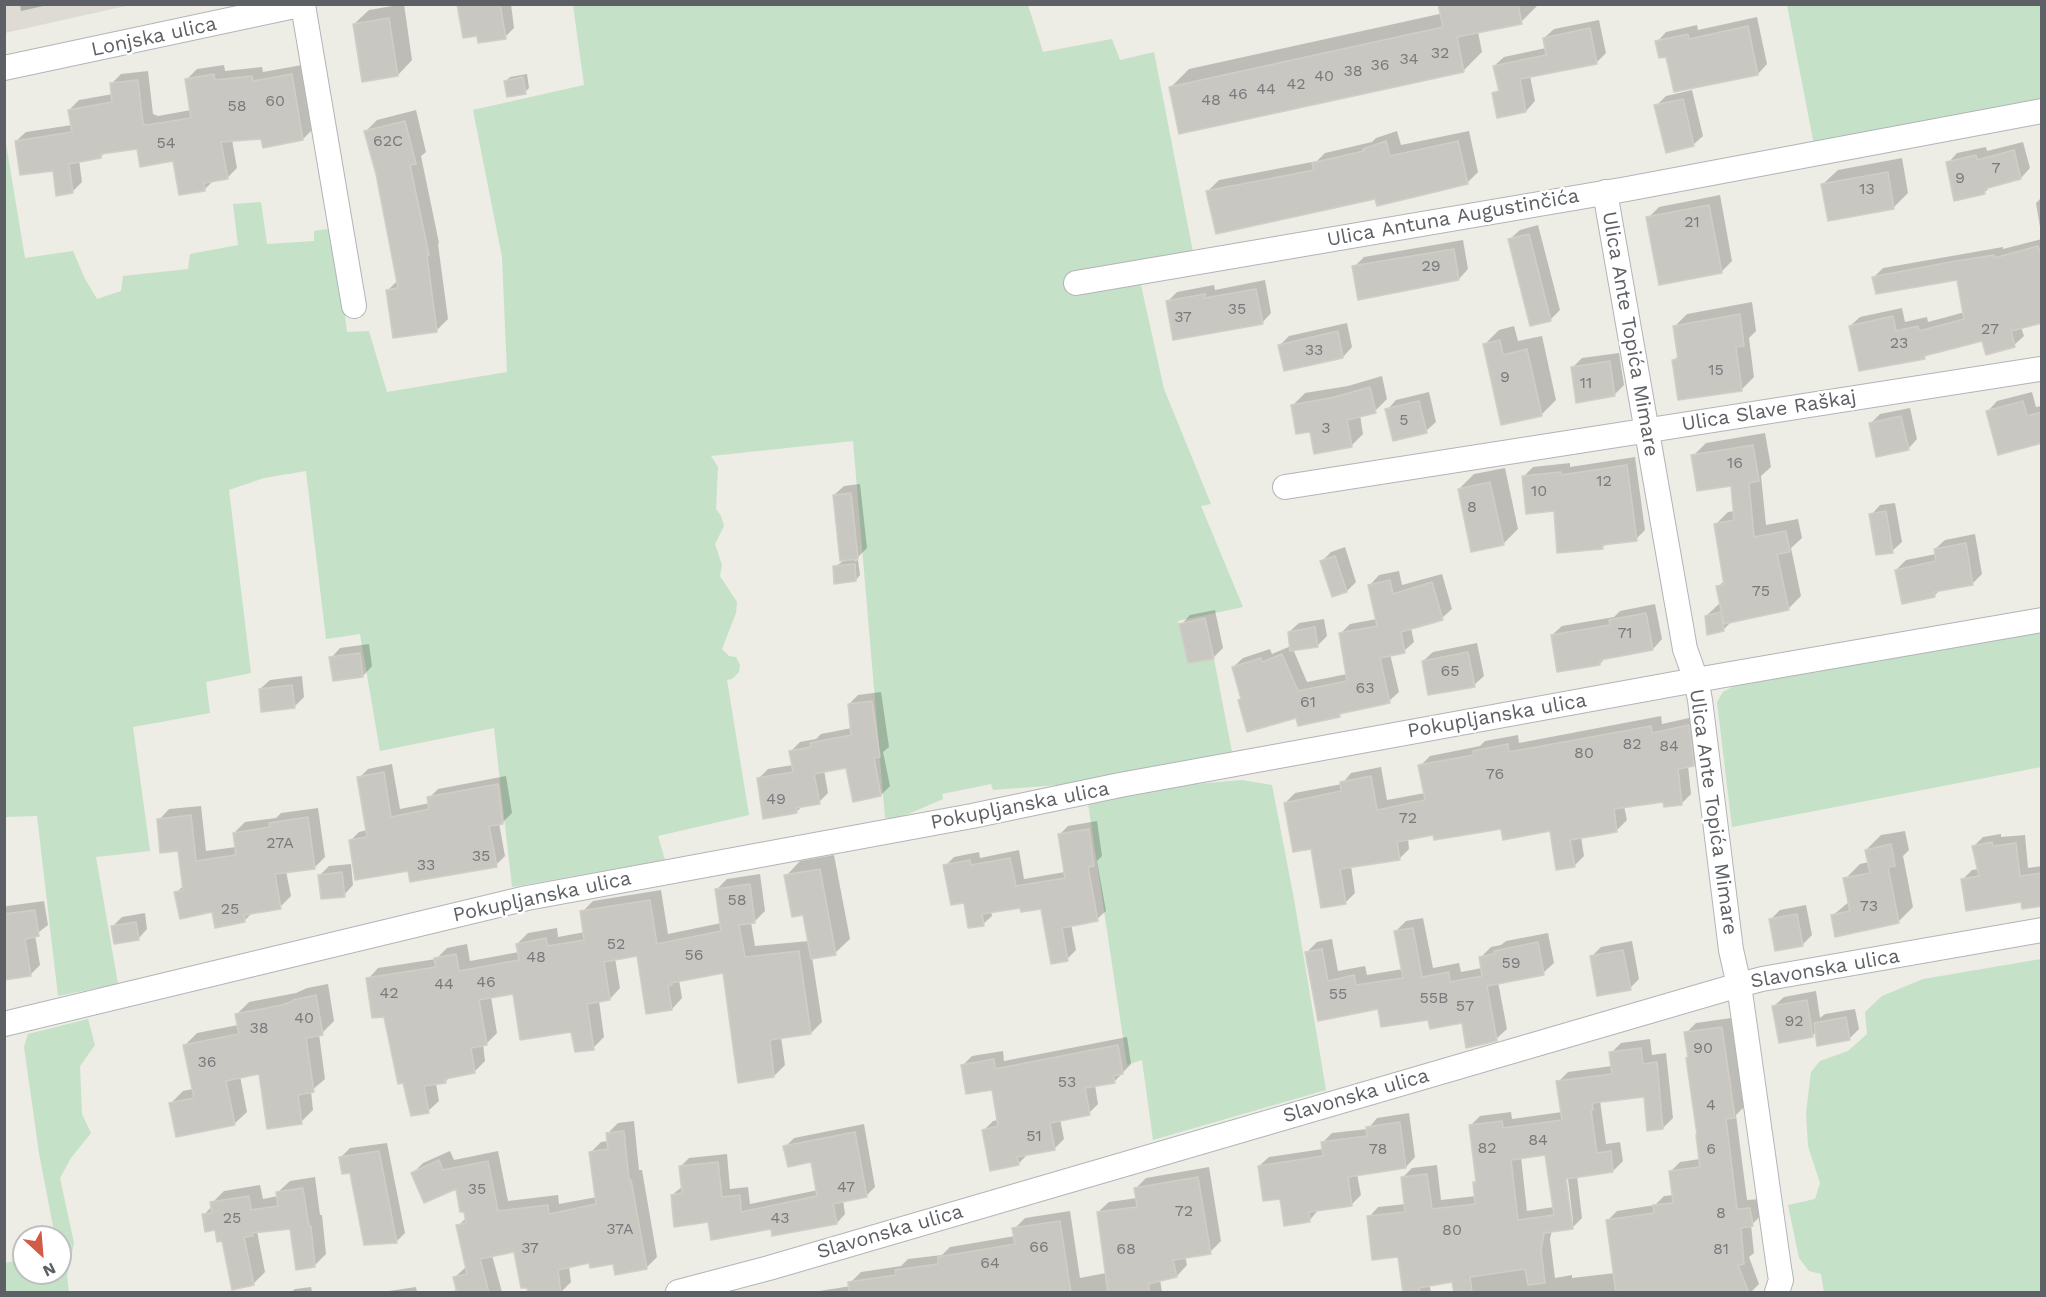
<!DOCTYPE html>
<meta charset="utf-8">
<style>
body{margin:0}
#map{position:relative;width:2046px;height:1297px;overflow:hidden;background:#edece5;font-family:"Work Sans",sans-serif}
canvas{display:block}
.frame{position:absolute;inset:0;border:6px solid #5d6064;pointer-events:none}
.north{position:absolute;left:12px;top:1225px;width:60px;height:60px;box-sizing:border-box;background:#fff;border:2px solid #bebfc1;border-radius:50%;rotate:154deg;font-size:16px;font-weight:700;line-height:24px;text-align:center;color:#5d6064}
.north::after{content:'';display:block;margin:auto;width:21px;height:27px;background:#d25b46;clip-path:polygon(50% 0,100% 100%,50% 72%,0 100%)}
</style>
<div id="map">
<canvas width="2046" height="1297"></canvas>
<div class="frame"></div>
<div class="north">N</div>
</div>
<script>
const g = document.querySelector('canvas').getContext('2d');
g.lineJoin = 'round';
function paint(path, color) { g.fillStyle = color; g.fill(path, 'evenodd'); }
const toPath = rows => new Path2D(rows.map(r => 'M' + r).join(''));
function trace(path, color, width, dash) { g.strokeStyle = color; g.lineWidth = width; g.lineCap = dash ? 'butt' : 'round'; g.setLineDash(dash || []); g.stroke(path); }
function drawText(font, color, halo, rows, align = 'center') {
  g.font = font + ' "Work Sans",sans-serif'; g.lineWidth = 5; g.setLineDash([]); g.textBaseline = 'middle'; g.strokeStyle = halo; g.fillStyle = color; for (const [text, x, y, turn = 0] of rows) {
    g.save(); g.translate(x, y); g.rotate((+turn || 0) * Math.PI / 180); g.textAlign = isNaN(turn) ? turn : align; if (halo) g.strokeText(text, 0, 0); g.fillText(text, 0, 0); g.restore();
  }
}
paint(toPath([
 [5,4,130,4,130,5,5,33]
]), '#dddbd4');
paint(toPath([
 [573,5,1028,5,1043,52,1112,39,1120,60,1154,52,1193,252,1137,267,1164,389,1211,504,1201,506,1243,607,1178,621,1188,663,1214,659,1232,752,1072,784,993,790,991,784,942,794,943,799,899,818,885,818,853,441,711,456,718,467,716,509,721,516,724,526,715,544,722,565,720,576,737,602,736,613,722,649,729,656,736,657,740,665,739,672,732,679,727,680,749,815,658,836,665,860,512,887,494,728,380,751,360,634,326,639,306,471,264,478,229,490,251,673,206,682,210,713,133,727,150,851,96,857,118,984,58,996,37,816,5,817,4,132,25,258,73,251,85,279,97,299,121,291,123,276,188,269,190,254,238,245,233,204,261,202,267,244,314,241,314,231,334,228,347,332,369,331,387,392,507,372,502,257,473,110,584,85],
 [1787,5,2041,5,2041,102,1814,145],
 [2041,631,2041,767,1732,827,1717,702,1723,692,1736,685],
 [1242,780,1272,785,1294,899,1326,1090,1153,1140,1142,1060,1127,1065,1088,803,1182,785],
 [2041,959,2041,1292,1824,1292,1821,1274,1809,1271,1799,1258,1788,1205,1815,1199,1820,1183,1808,1146,1806,1113,1811,1072,1820,1061,1848,1051,1867,1034,1865,1012,1882,996,1923,979],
 [88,1019,95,1045,80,1066,82,1114,91,1133,71,1158,60,1178,74,1243,67,1276,69,1292,5,1292,5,1263,24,1259,24,1273,60,1273,60,1237,55,1237,39,1153,24,1047,28,1034]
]), '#c5e1c7');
paint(toPath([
 [20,4,52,4,21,11],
 [404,4,412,60,398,75,354,24,369,10],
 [459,4,511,4,514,28,505,37,478,34],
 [1443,4,1539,4,1521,22,1478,32,1482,52,1463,71,1171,87,1189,69,1444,13],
 [1757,17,1767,64,1758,74,1667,55,1657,42,1666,32,1697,25,1698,30],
 [1599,20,1606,53,1597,62,1530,76,1535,101,1526,111,1494,94,1500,88,1494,66,1504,57,1546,48,1544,38,1554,29],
 [224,65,225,71,262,67,263,72,302,65,313,129,303,139,262,137,232,140,237,168,227,178,214,180,205,189,175,159,138,147,105,152,101,157,79,160,82,182,72,192,54,169,16,141,26,132,72,125,69,110,79,100,113,94,111,84,121,74,148,71,153,114,158,116,191,110,187,79,197,69],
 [527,74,529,88,525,92,506,81,510,77],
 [1692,90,1703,136,1693,145,1656,106,1666,96],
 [416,110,426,152,421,156,439,243,438,244,448,319,436,331,388,290,398,280,377,173,366,131,377,120],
 [1397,131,1401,145,1469,131,1478,172,1467,183,1377,197,1208,191,1219,180,1317,161,1325,153,1372,142,1376,138],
 [2023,142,2030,168,2021,178,1992,185,1984,193,1948,163,1957,153,1986,147,1987,151],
 [1902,158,1908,193,1894,207,1823,184,1838,170],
 [1720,195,1732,261,1721,272,1648,218,1659,207],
 [2042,197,2042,239,2036,203],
 [1538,225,1560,310,1550,320,1510,239,1520,230],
 [2042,239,2042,322,2021,327,2024,336,2014,345,1983,339,1929,353,1924,358,1850,326,1860,317,1902,308,1905,322,1927,317,1928,322,1965,312,1958,278,1874,277,1883,268,2003,247,2003,249],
 [1463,240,1468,269,1459,279,1354,267,1364,257],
 [1265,280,1271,313,1262,323,1167,302,1177,292,1214,285,1215,290],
 [1752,302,1756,331,1749,338,1754,377,1741,390,1674,360,1679,355,1674,327,1687,314],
 [1347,323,1352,347,1343,357,1280,345,1289,336],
 [1514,326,1518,341,1542,336,1556,400,1541,415,1484,345,1499,330],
 [1619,353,1624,385,1614,395,1572,368,1582,358],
 [1382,376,1387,399,1375,411,1360,415,1363,434,1351,446,1293,405,1305,393,1348,386],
 [1429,392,1436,422,1426,431,1387,410,1396,400],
 [2032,392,2036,407,2042,406,2042,441,1988,411,1997,401],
 [1910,408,1917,439,1908,449,1870,424,1880,414],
 [1765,433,1771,467,1761,476,1766,525,1798,519,1802,538,1791,548,1801,596,1788,609,1733,620,1723,630,1706,616,1720,603,1718,587,1725,580,1715,525,1728,512,1735,511,1733,484,1693,456,1706,443],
 [1635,457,1645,530,1636,539,1607,543,1602,548,1524,476,1533,467,1570,463,1570,467],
 [1505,468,1518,529,1503,544,1459,489,1474,474],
 [860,484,867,548,854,561,858,560,860,575,856,580,834,567,842,562,834,495,844,486],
 [1895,503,1902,542,1892,551,1871,515,1880,505],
 [1975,534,1982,574,1972,584,1940,590,1934,596,1896,570,1906,560,1936,554,1935,549,1945,540],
 [1345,547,1356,582,1347,591,1322,561,1331,552],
 [1399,571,1402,585,1442,574,1452,609,1442,618,1411,628,1414,642,1404,651,1390,654,1399,692,1389,701,1343,712,1339,716,1297,716,1240,700,1242,697,1233,667,1243,658,1270,649,1272,654,1291,646,1289,632,1299,623,1324,619,1327,636,1317,646,1293,649,1307,682,1347,674,1341,633,1350,624,1377,619,1370,585,1379,575],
 [1655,604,1662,639,1653,649,1605,658,1600,664,1552,635,1562,626,1614,617,1620,611],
 [1215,610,1223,648,1214,657,1181,625,1190,615],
 [1477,643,1484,676,1474,685,1423,661,1433,652],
 [369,644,372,666,363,676,331,658,340,648],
 [302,676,304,697,294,707,260,689,270,680],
 [881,692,889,747,883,752,890,786,881,795,847,766,824,770,828,793,819,802,803,806,796,812,759,778,768,769,793,765,791,751,800,742,816,739,821,734,852,728,849,704,858,695],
 [1661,716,1662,724,1698,716,1703,755,1693,765,1688,766,1691,794,1681,804,1665,800,1624,806,1627,820,1617,830,1581,837,1584,856,1574,866,1551,829,1502,827,1434,834,1408,839,1409,849,1399,859,1351,866,1355,893,1345,903,1285,803,1295,793,1342,784,1351,773,1381,767,1387,800,1425,793,1420,766,1430,756,1480,746,1485,741,1518,735,1519,743],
 [392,764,400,809,430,803,429,798,438,789,506,776,512,813,503,822,499,823,505,856,496,865,410,869,350,841,359,832,367,830,359,778,368,769],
 [201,806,206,851,236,847,234,833,245,822,276,818,281,813,318,808,325,857,314,868,286,871,291,896,280,907,253,912,244,921,213,910,176,893,184,885,180,849,159,820,169,809],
 [1097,821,1102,856,1097,861,1106,911,1097,919,1071,924,1076,950,1067,959,1042,907,1021,907,991,911,992,916,983,924,965,901,945,866,954,857,979,852,980,858,1019,850,1024,879,1065,872,1059,835,1068,826],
 [1905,831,1909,850,1903,856,1913,907,1898,922,1832,916,1850,901,1845,879,1860,864,1869,862,1866,850,1881,835],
 [2001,834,2001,837,2025,835,2028,868,2042,866,2042,904,2022,900,1963,879,1972,870,1979,869,1974,846,1983,837],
 [834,855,850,939,835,953,812,957,822,1022,811,1033,781,1037,785,1065,774,1076,724,971,679,980,682,998,672,1009,638,954,615,958,620,988,610,999,599,1001,604,1037,593,1048,572,1030,514,993,491,997,497,1033,486,1044,483,1044,485,1061,474,1072,451,1076,445,1082,436,1083,439,1101,428,1111,368,979,378,968,436,959,447,948,467,944,470,961,519,952,517,944,528,933,557,928,558,937,585,932,582,912,593,901,661,890,668,934,721,923,716,890,727,879,760,874,765,911,754,922,751,922,755,946,809,941,804,914,786,876,800,861],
 [351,864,353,885,344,895,319,876,329,866],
 [44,901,48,925,35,935,40,965,30,975,4,962,4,909,7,906],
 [1806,905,1812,935,1802,945,1770,920,1780,910],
 [145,913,147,929,138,939,113,926,122,917],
 [1423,918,1433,968,1459,963,1461,972,1482,968,1480,958,1491,947,1501,945,1506,941,1548,933,1554,963,1543,973,1498,982,1507,1029,1496,1039,1463,1022,1429,1019,1379,1008,1320,1019,1306,953,1317,942,1332,939,1338,971,1365,966,1367,975,1403,969,1396,931,1406,921],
 [1632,941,1639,979,1630,988,1592,956,1601,947],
 [328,984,334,1021,322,1033,319,1034,325,1079,311,1091,313,1110,301,1122,260,1072,240,1076,247,1112,234,1124,171,1103,183,1091,193,1089,185,1045,197,1033,238,1025,237,1014,249,1002,296,993,307,988],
 [1816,991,1820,1018,1825,1014,1855,1009,1859,1029,1849,1039,1817,1031,1812,1036,1774,1006,1784,997],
 [1731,1018,1744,1107,1736,1115,1747,1200,1760,1199,1762,1215,1751,1225,1754,1253,1749,1257,1759,1284,1751,1292,1455,1292,1453,1280,1429,1284,1431,1292,1404,1292,1399,1256,1369,1217,1378,1207,1406,1204,1402,1178,1412,1168,1437,1165,1441,1200,1476,1196,1474,1183,1477,1180,1470,1126,1480,1116,1511,1112,1512,1119,1562,1112,1558,1082,1568,1072,1612,1066,1611,1053,1621,1043,1650,1039,1652,1055,1666,1053,1673,1118,1663,1128,1645,1095,1600,1101,1606,1144,1620,1142,1623,1161,1613,1171,1577,1176,1582,1218,1572,1228,1552,1230,1550,1239,1555,1278,1572,1275,1572,1278,1615,1273,1607,1221,1617,1211,1655,1205,1664,1196,1674,1195,1670,1172,1680,1162,1700,1159,1686,1033,1696,1023],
 [1546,1154,1554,1207,1527,1211,1521,1157],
 [1567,1171,1573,1221,1570,1221,1564,1172],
 [1127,1037,1131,1064,1114,1082,1095,1085,1098,1104,1089,1113,1060,1119,1064,1139,1055,1148,1027,1155,1018,1164,984,1130,993,1121,998,1120,993,1088,963,1065,972,1056,1003,1051,1004,1061],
 [1409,1113,1415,1157,1406,1167,1357,1174,1361,1195,1351,1205,1319,1209,1309,1221,1281,1197,1259,1166,1269,1157,1323,1149,1322,1143,1332,1133,1368,1129,1377,1118],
 [634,1121,639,1170,642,1170,657,1257,646,1268,614,1262,590,1262,569,1266,571,1282,561,1292,515,1250,492,1255,502,1292,447,1292,458,1290,455,1277,466,1267,458,1226,467,1217,457,1187,413,1173,423,1163,450,1151,454,1160,498,1151,508,1201,558,1195,559,1204,597,1197,591,1152,601,1142,608,1141,607,1134,618,1123],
 [864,1124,875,1187,866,1196,843,1200,845,1214,837,1223,772,1227,709,1220,672,1195,683,1186,680,1167,689,1158,727,1154,730,1189,748,1187,750,1204,818,1190,812,1160,785,1147,794,1138],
 [387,1143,405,1233,396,1242,352,1171,341,1157,350,1148],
 [1209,1167,1221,1241,1210,1252,1185,1256,1187,1265,1177,1276,1160,1280,1162,1292,813,1292,851,1286,850,1283,861,1272,901,1266,908,1259,942,1255,950,1247,1015,1236,1014,1229,1025,1218,1070,1211,1080,1278,1106,1273,1098,1212,1109,1202,1137,1198,1135,1189,1146,1178],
 [315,1177,320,1215,322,1215,326,1254,314,1266,291,1227,257,1231,265,1272,253,1284,217,1228,204,1215,212,1206,212,1203,224,1191,260,1185,263,1199,278,1196,278,1192,290,1181],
 [311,1287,312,1292,291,1292,295,1289],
 [416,1287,417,1292,382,1292]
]), '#0003');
const building = toPath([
 [457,4,500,4,506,39,478,43,477,36,463,38,457,4],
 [1438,4,1518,4,1522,24,1457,37,1464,72,1179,134,1169,87,1443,27,1438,4],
 [389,18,398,76,362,82,353,24,389,18],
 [1748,26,1758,75,1674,92,1666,57,1659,58,1655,41,1688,34,1689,39,1748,26],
 [1590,28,1597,64,1520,79,1526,112,1497,118,1492,93,1499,91,1493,66,1546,55,1543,38,1590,28],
 [214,74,215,80,252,76,253,81,292,74,303,140,263,148,261,139,221,142,228,179,204,183,205,191,179,195,173,161,140,167,137,149,101,154,101,158,69,164,73,193,56,196,53,171,20,175,15,141,72,132,68,110,112,102,110,83,138,80,143,124,147,125,191,118,185,79,214,74],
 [523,77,526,94,507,97,504,81,523,77],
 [1683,99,1694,146,1666,153,1654,105,1683,99],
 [405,121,416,164,410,165,429,255,427,256,437,332,393,338,386,290,398,288,376,174,364,131,405,121],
 [1386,141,1390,156,1458,141,1468,184,1377,206,1375,199,1216,234,1206,191,1314,170,1312,163,1364,151,1363,149,1386,141],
 [2014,150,2021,179,1984,189,1985,194,1954,201,1946,162,1976,155,1977,160,2014,150],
 [1888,172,1894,209,1828,221,1821,184,1888,172],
 [1709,205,1722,273,1659,285,1646,217,1709,205],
 [1529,234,1551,321,1530,326,1508,239,1529,234],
 [2038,246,2042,259,2042,323,2011,331,2015,347,1986,355,1982,341,1924,356,1925,359,1859,371,1849,326,1893,316,1896,331,1918,326,1919,331,1964,319,1957,280,1876,294,1872,277,1950,262,1994,255,1994,258,2038,246],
 [1454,249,1459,280,1358,300,1352,266,1454,249],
 [1256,289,1263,324,1173,340,1166,301,1205,294,1205,298,1256,289],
 [1740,314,1744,346,1736,347,1742,391,1678,400,1672,360,1678,359,1673,326,1740,314],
 [1338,331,1343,358,1284,371,1278,345,1338,331],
 [1500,340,1503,355,1527,349,1542,416,1501,425,1483,344,1500,340],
 [1610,361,1615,396,1576,403,1571,367,1610,361],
 [1370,387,1376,413,1347,420,1352,447,1314,454,1310,432,1296,434,1291,405,1335,397,1370,387],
 [1419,401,1427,433,1393,441,1385,409,1419,401],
 [2023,401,2027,416,2042,412,2042,443,1998,455,1986,411,2023,401],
 [1901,416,1909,450,1876,457,1869,423,1901,416],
 [1753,445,1759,481,1749,483,1754,537,1786,531,1790,552,1777,554,1789,610,1724,624,1716,586,1724,585,1714,524,1734,520,1731,486,1697,491,1691,455,1753,445],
 [1627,465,1637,541,1602,545,1603,549,1557,553,1554,511,1526,514,1522,476,1561,472,1561,475,1627,465],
 [1490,482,1504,545,1471,552,1458,489,1490,482],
 [851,493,858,559,840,561,833,495,851,493],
 [1886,511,1893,553,1876,555,1869,514,1886,511],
 [1966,543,1973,585,1934,592,1935,597,1902,604,1895,570,1936,561,1934,549,1966,543],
 [1335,556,1347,592,1332,597,1320,561,1335,556],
 [855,564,856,581,834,584,833,566,855,564],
 [1390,580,1393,594,1432,582,1443,620,1401,632,1405,653,1380,658,1390,703,1339,714,1340,717,1298,726,1296,718,1247,732,1238,700,1241,699,1232,667,1261,658,1262,662,1282,654,1298,691,1347,681,1339,633,1377,626,1368,585,1390,580],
 [1721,612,1724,631,1707,635,1705,616,1721,612],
 [1646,613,1653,650,1600,660,1600,665,1557,672,1551,635,1610,625,1609,620,1646,613],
 [1205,618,1214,659,1188,663,1179,624,1205,618],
 [1315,627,1318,647,1290,651,1288,632,1315,627],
 [1468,652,1475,687,1428,695,1422,661,1468,652],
 [360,653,363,677,333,681,329,657,360,653],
 [292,685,295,708,261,712,259,689,292,685],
 [872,701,880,757,874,758,881,796,853,802,846,768,814,774,820,804,796,808,797,813,763,819,757,778,793,772,789,751,811,747,810,743,851,735,848,704,872,701],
 [1689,725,1694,766,1678,769,1682,805,1664,807,1663,802,1614,809,1617,832,1570,840,1575,867,1556,870,1550,831,1503,840,1501,829,1434,840,1433,835,1397,842,1400,860,1340,869,1346,904,1321,908,1311,849,1293,852,1284,803,1341,791,1340,782,1371,776,1377,810,1425,800,1418,765,1474,755,1473,751,1508,744,1509,752,1651,726,1652,733,1689,725],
 [384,772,391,817,429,809,427,797,498,784,503,824,489,826,497,867,410,882,408,871,355,880,349,840,367,837,357,777,384,772],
 [191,815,196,861,236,855,233,833,270,827,269,823,308,817,315,869,275,874,281,909,244,915,245,922,215,928,212,912,180,919,174,892,183,890,178,851,160,853,157,819,191,815],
 [1089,829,1094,866,1088,867,1098,921,1062,928,1068,961,1051,964,1041,909,1021,912,1020,908,982,914,984,926,968,928,964,903,951,905,943,865,970,860,971,865,1010,858,1016,886,1065,878,1058,834,1089,829],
 [1992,842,1993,846,2016,843,2020,876,2042,873,2042,906,2022,909,2021,902,1966,911,1961,879,1979,876,1972,846,1992,842],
 [1891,844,1895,866,1888,867,1899,923,1835,937,1831,915,1850,911,1843,878,1870,873,1865,850,1891,844],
 [820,869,836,955,811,959,803,915,792,917,784,875,820,869],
 [342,872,345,897,321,899,318,875,342,872],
 [750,884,755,923,739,925,745,957,799,951,811,1034,770,1040,774,1077,738,1083,723,973,671,983,672,985,668,986,672,1010,646,1014,637,956,604,962,610,1000,587,1004,594,1050,575,1052,571,1032,520,1040,513,994,479,1000,487,1045,471,1048,475,1073,445,1079,446,1083,424,1086,429,1113,411,1116,403,1083,398,1084,384,1017,372,1018,366,978,436,967,434,958,456,954,459,971,519,960,516,944,546,938,548,946,584,940,580,911,650,900,657,944,721,931,715,889,750,884],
 [35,910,39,936,25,939,31,976,4,980,4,914,35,910],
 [1797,914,1803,946,1775,951,1769,919,1797,914],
 [136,922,139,940,114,944,111,926,136,922],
 [1413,928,1422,977,1449,972,1450,982,1482,976,1479,957,1494,954,1494,951,1538,942,1544,975,1487,986,1497,1041,1466,1048,1462,1023,1430,1029,1428,1020,1381,1027,1378,1009,1318,1021,1305,952,1322,949,1328,981,1354,975,1356,985,1403,978,1394,931,1413,928],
 [1623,950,1631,990,1597,996,1590,956,1623,950],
 [316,995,323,1035,306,1038,314,1092,298,1095,302,1124,267,1129,259,1074,226,1081,235,1125,176,1137,169,1103,194,1098,183,1045,239,1034,235,1014,282,1005,293,1001,293,1000,316,995],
 [1807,1000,1813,1037,1779,1043,1772,1006,1807,1000],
 [1846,1017,1850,1040,1817,1046,1814,1023,1846,1017],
 [1722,1027,1735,1118,1726,1119,1737,1209,1750,1208,1753,1226,1741,1228,1744,1264,1738,1265,1749,1293,1616,1293,1606,1220,1654,1213,1653,1205,1673,1203,1669,1171,1700,1167,1696,1135,1697,1135,1686,1058,1688,1057,1684,1032,1722,1027],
 [1118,1045,1123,1074,1113,1076,1115,1083,1085,1088,1090,1115,1050,1123,1055,1150,1017,1157,1019,1165,990,1171,982,1130,998,1126,992,1090,966,1094,961,1065,994,1059,995,1069,1118,1045],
 [1641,1048,1643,1064,1657,1062,1663,1129,1647,1131,1644,1097,1592,1103,1593,1110,1591,1110,1597,1153,1611,1151,1613,1172,1566,1179,1573,1229,1544,1233,1541,1250,1545,1283,1528,1285,1525,1269,1470,1277,1472,1293,1454,1293,1452,1282,1419,1288,1420,1293,1403,1293,1398,1257,1372,1260,1367,1216,1405,1212,1401,1177,1427,1174,1432,1209,1475,1204,1473,1182,1476,1182,1469,1125,1502,1121,1503,1128,1562,1120,1556,1081,1612,1074,1609,1052,1641,1048],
 [1545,1155,1554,1215,1518,1220,1511,1160,1545,1155],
 [1400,1122,1406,1168,1348,1177,1352,1206,1309,1212,1310,1222,1284,1226,1280,1199,1263,1201,1258,1166,1323,1156,1321,1142,1367,1136,1366,1127,1400,1122],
 [624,1131,629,1180,631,1180,647,1269,615,1275,613,1264,590,1268,589,1263,558,1270,561,1293,528,1293,527,1288,521,1288,514,1252,480,1259,489,1293,457,1293,453,1277,467,1274,456,1225,466,1223,464,1212,460,1212,456,1189,424,1203,411,1173,439,1160,443,1170,488,1161,498,1211,548,1205,549,1214,596,1204,589,1152,608,1149,606,1133,624,1131],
 [855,1132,867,1197,833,1204,837,1224,772,1236,771,1229,711,1240,708,1222,674,1227,671,1195,682,1193,679,1166,718,1162,722,1197,740,1195,741,1212,817,1196,811,1162,788,1167,783,1146,855,1132],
 [379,1151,397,1243,364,1245,350,1173,342,1174,339,1157,379,1151],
 [1198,1177,1211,1254,1173,1260,1177,1277,1148,1284,1150,1293,1108,1293,1097,1212,1137,1207,1134,1188,1198,1177],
 [303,1188,309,1226,311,1226,315,1267,296,1270,290,1229,252,1233,253,1236,244,1237,254,1285,232,1290,222,1241,217,1242,215,1230,205,1232,202,1214,212,1213,210,1202,249,1196,251,1210,278,1206,276,1192,303,1188],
 [1060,1221,1071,1293,849,1293,848,1282,896,1275,895,1270,938,1264,938,1257,1015,1244,1012,1228,1060,1221]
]);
paint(building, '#c9c7c2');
trace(building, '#d1cec4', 1.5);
const street = toPath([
 [303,5,354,306],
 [4,68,304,4],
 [1605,192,1685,649,1696,680,1700,700,1731,950,1739,985,1779,1268,1781,1280,1777,1292],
 [1076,283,1627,189,2042,111],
 [1285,487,2040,369],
 [4,1024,527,898,972,816,1120,785,1696,680,2042,620],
 [678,1292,769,1268,1739,985,1762,979,2042,930]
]);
trace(street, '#b2b5b8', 26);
trace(street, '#fff', 24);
drawText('16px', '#787a7c', null, [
 ["32",1440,53],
 ["34",1409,59],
 ["36",1380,65],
 ["38",1353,71],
 ["40",1324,76],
 ["42",1296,84],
 ["44",1266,89],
 ["46",1238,94],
 ["48",1211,100],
 ["60",275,101],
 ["58",237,106],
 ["62C",388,141],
 ["54",166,143],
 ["7",1996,168],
 ["9",1960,178],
 ["13",1867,189],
 ["21",1692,222],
 ["29",1431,266],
 ["35",1237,309],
 ["37",1183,317],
 ["27",1990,329],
 ["23",1899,343],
 ["33",1314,350],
 ["15",1716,370],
 ["9",1505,377],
 ["11",1586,383],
 ["5",1404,420],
 ["3",1326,428],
 ["16",1735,463],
 ["12",1604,481],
 ["10",1539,491],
 ["8",1472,507],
 ["75",1761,591],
 ["71",1625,633],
 ["65",1450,671],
 ["63",1365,688],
 ["61",1308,702],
 ["82",1632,744],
 ["84",1669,746],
 ["80",1584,753],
 ["76",1495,774],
 ["49",776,799],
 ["72",1408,818],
 ["27A",280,843],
 ["35",481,856],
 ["33",426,865],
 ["58",737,900],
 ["73",1869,906],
 ["25",230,909],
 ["52",616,944],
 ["56",694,955],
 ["48",536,957],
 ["59",1511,963],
 ["46",486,982],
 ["44",444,984],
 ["42",389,993],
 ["55",1338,994],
 ["55B",1434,998],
 ["57",1465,1006],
 ["40",304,1018],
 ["92",1794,1021],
 ["38",259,1028],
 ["90",1703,1048],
 ["36",207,1062],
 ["53",1067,1082],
 ["4",1711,1105],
 ["51",1034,1136],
 ["84",1538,1140],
 ["82",1487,1148],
 ["78",1378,1149],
 ["6",1711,1149],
 ["47",846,1187],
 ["35",477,1189],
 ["72",1184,1211],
 ["8",1721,1213],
 ["25",232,1218],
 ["43",780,1218],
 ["37A",620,1229],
 ["80",1452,1230],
 ["66",1039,1247],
 ["37",530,1248],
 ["68",1126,1249],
 ["81",1721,1249],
 ["64",990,1263]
]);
drawText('20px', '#5d6064', '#fff', [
 ["Lonjska ulica",154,37,-12],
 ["Ulica Antuna Augustinčića",1453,218,-10],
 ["Ulica Ante Topića Mimare",1630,334,80],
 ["Ulica Slave Raškaj",1769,411,-9],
 ["Pokupljanska ulica",1497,716,-10],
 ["Pokupljanska ulica",1020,806,-11],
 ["Ulica Ante Topića Mimare",1713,812,82],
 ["Pokupljanska ulica",542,897,-12],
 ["Slavonska ulica",1825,969,-10],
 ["Slavonska ulica",1356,1096,-16],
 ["Slavonska ulica",890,1232,-16]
]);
</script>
